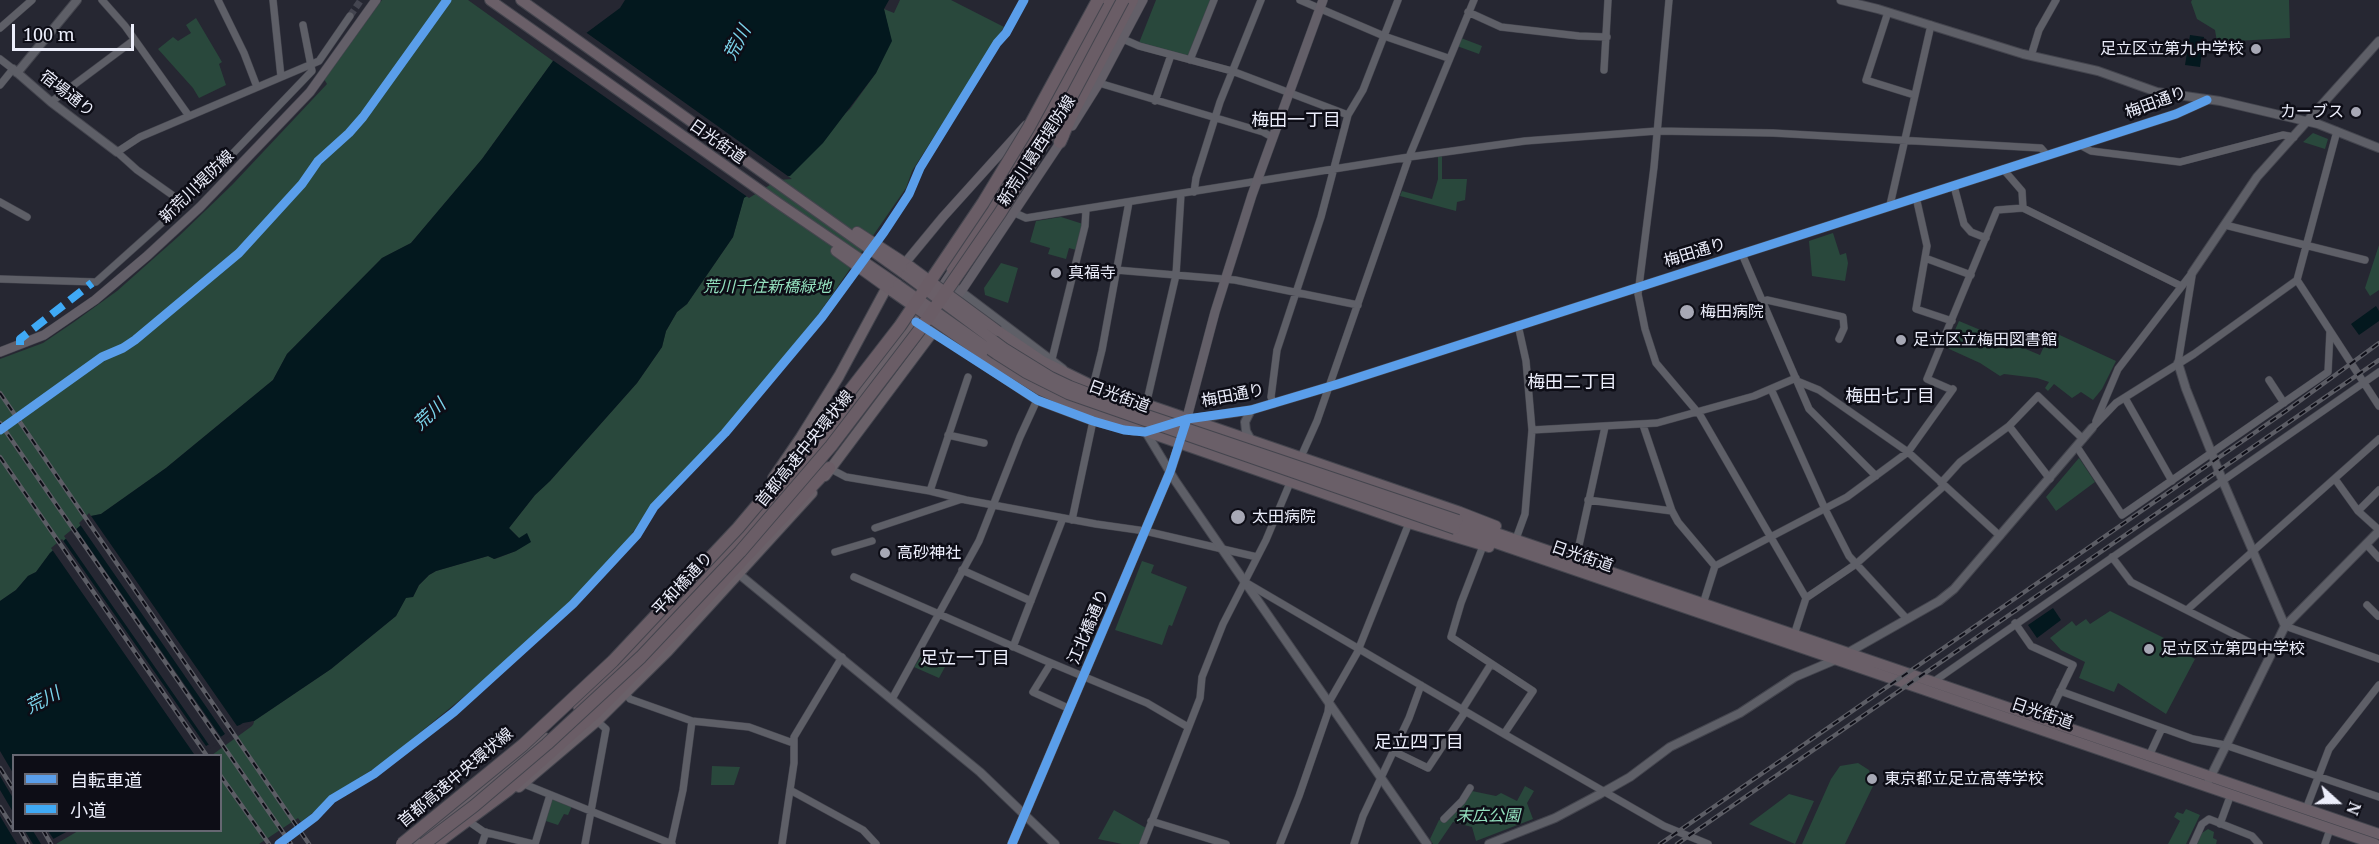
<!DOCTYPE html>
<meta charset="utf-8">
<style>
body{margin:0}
#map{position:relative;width:2379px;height:844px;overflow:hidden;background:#262732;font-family:"Noto Serif","Noto Sans JP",serif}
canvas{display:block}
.legend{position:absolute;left:12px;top:754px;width:210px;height:78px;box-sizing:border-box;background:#0d0d16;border:2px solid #666772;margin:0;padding:8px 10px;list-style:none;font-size:18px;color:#eceefb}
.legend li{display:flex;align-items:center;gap:12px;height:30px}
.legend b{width:30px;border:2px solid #666772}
.north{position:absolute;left:2307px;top:772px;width:60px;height:60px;-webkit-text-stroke:4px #0d0d16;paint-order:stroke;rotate:111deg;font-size:16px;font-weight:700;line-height:24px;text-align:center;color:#eceefb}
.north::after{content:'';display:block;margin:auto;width:21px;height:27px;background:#eceefb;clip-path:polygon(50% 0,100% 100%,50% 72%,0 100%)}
.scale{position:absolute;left:12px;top:24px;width:122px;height:27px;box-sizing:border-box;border:3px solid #eceefb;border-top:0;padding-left:8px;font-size:18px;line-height:21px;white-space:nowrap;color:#eceefb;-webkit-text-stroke:4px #0d0d16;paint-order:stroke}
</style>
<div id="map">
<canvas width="2379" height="844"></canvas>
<ul class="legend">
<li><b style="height:8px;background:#5a9eea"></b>自転車道</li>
<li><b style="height:8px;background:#3fa9f5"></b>小道</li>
</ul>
<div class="north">N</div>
<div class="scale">100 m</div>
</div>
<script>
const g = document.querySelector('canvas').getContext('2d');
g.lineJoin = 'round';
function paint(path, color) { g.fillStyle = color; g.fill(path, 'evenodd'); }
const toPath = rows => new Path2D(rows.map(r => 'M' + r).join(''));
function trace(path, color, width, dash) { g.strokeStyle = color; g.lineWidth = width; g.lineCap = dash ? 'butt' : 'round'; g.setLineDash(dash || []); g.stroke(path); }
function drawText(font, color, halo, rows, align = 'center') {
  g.font = font + ' "Noto Serif","Noto Sans JP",serif'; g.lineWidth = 5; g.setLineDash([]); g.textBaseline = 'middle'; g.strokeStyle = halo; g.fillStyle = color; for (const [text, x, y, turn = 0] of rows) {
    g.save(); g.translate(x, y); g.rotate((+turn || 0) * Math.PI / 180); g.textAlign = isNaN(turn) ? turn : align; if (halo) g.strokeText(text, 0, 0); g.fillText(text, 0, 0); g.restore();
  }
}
paint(toPath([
 [382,0,468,0,553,61,482,159,411,243,382,258,287,354,273,380,166,468,101,514,91,516,50,553,36,572,28,576,16,590,0,601,0,359,43,343,74,322,117,291,179,236,232,185,327,84,324,79],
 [900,0,951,0,1004,27,912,171,906,188,820,312,731,422,653,503,622,548,598,575,494,672,384,762,325,800,320,807,301,822,298,818,259,844,56,844,78,831,220,830,220,756,212,755,252,726,254,721,331,669,396,616,406,597,413,597,419,585,429,575,436,571,488,556,495,559,516,551,519,538,509,528,535,495,550,481,637,383,662,347,666,331,677,312,687,304,733,237,744,197,778,177,850,109,876,73,891,41,884,9,894,13],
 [1156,0,1211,0,1189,55,1186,56,1139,43],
 [2192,0,2289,0,2290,38,2217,42,2215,30,2197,19,2191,2],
 [196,18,222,62,219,64,226,85,199,98,193,88,158,49,173,37,178,41,191,33,186,25],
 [1461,38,1482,46,1479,54,1457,46],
 [2313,133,2328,139,2325,149,2303,142],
 [1442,156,1442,179,1467,179,1465,200,1457,202,1456,211,1400,196,1402,191,1432,199,1438,179,1438,157],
 [1061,217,1083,224,1076,250,1069,248,1066,259,1048,254,1050,248,1030,242,1036,221],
 [1833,233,1840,255,1846,253,1848,263,1845,281,1812,276,1809,241],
 [2379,245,2379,290,2370,296,2365,288],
 [1001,263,1018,268,1008,303,985,295,984,288],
 [1959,321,2040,355,2051,331,2116,361,2102,389,2093,400,2081,392,2072,398,2054,384,2048,391,2045,388,2049,382,2037,378,2004,374,2000,376,1980,363,1947,348],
 [2079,458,2095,482,2056,511,2046,497],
 [1142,561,1154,565,1151,573,1187,587,1172,626,1169,625,1162,645,1115,630],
 [2110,611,2164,638,2162,642,2195,659,2166,714,2118,683,2114,692,2079,678,2085,662,2061,650,2050,638,2072,621,2076,626,2086,619,2090,624],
 [924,652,946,665,939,678,914,667],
 [1858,763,1869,770,1874,784,1845,844,1802,844,1831,779,1840,766],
 [712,766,740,767,734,785,711,785],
 [1525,786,1534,791,1527,803,1533,819,1476,841,1472,827,1453,822,1438,844,1433,844,1430,839,1439,820,1445,822,1466,801,1472,791,1496,796,1501,793,1517,801],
 [1789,794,1814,801,1795,844,1749,824],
 [551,798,572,806,568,815,564,814,558,825,543,820],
 [2186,809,2200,815,2186,844,2168,844,2180,821,2174,817,2177,812,2183,814],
 [1114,810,1146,828,1139,844,1122,844,1098,839],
 [2208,829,2214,832,2213,838,2217,840,2216,844,2197,844,2202,833]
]), '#29483c');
paint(toPath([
 [625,0,889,0,884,9,892,41,876,73,823,143,790,176,778,177,744,198,733,237,687,304,677,312,666,331,662,347,637,383,550,481,535,495,509,528,519,538,527,533,531,542,516,551,494,559,488,556,436,571,429,575,419,585,413,597,406,598,396,616,331,669,254,721,243,723,192,755,14,756,14,830,68,831,44,844,0,844,0,601,16,590,28,576,36,572,50,553,91,516,101,514,166,468,273,380,287,354,382,258,411,243,482,159,553,61,566,48,620,8],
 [2190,35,2204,37,2200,67,2185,65],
 [2376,306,2379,311,2379,321,2359,335,2351,324],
 [2053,608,2061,620,2037,638,2028,625]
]), '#03181e');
paint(toPath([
 [584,31,792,179,778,180,749,198,551,59],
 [89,513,237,726,254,721,253,725,245,726,198,756,192,755,194,754,51,548,62,539,206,746,209,745,64,536,75,527,221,737,225,734,79,523],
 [0,751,13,773,13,798,0,776],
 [0,790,13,812,14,830,25,831,33,844,17,844,15,841,0,816],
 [33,831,48,831,55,841,50,844,41,844]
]), '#262732');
trace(toPath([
 [350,16,361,0]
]), '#444550', 7, [7, 3.5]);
const minor = toPath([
 [102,0,125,26,189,116],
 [218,0,244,53,257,87],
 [273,0,281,77],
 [1300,0,1384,36,1448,58],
 [1669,0,1654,167,1638,294,1645,329,1656,363,1700,415,1806,598,1794,635],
 [1468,12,1501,27,1579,36,1607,37],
 [1888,12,1866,80,1914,95],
 [0,28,32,0],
 [1123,39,1139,46,1232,71,1348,115],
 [2031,56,2039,30,2056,0],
 [0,59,13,69,0,85],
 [1190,60,1214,0],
 [1604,70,1608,0],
 [1099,83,1263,132,1272,137],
 [1155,101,1171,55],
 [51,102,134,40],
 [2337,131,2297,280,2379,406],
 [2080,145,2091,151,2180,162,2283,135,2294,137],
 [2003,169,2022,191,2023,208,2181,286],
 [1954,186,1964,224,1971,232,1986,238],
 [1194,192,1196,178,1220,102,1261,0],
 [1916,197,1927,246,1916,309,1952,321],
 [0,202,27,217],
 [181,204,175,197,137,170,117,152,140,137,319,61,350,16],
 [1890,205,1931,25],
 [1015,213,1026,218,1409,157,1525,141,1657,131,1773,133,2041,148,2047,155],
 [2225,225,2365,260],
 [1742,254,1809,409,1876,476],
 [1925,258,1971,275],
 [1116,270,1235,280,1358,305],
 [0,279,96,282,192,196,312,71,303,25],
 [1763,302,1767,300,1843,317,1844,328,1839,339],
 [1052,359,1085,226,1086,209],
 [2178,363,2192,276],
 [2269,380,2284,403],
 [1797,381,1819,390,1908,452,2000,536],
 [1093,386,1102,350,1129,202],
 [1771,389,1825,509,1849,556,1907,619],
 [1952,390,1927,379,1997,210,2023,208],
 [2125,398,2172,481],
 [1274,404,1271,397,1277,350,1321,217,1348,115,1363,90,1398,0],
 [1146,405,1176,275,1181,194],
 [2096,421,2118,369,2192,273],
 [1643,425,1672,511,1678,522,1715,566],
 [2009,426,2050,479],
 [2092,428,2116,403,2194,354,2297,280],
 [1532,430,1657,423,1754,396,1796,378],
 [948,435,984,443],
 [2077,447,2122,515,2328,372,2330,331],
 [1300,459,1317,421,1409,157,1474,0],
 [829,468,846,477,930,491,966,500,1096,524,1145,531,1257,557],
 [2335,479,2358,511,2379,530],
 [1941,483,1960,462,2009,426,2038,396,2083,439],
 [930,491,968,377],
 [1588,500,1672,511],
 [2358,511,2379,490],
 [1072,520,1093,421],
 [875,528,962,499],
 [1517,536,1525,514,1532,430,1526,361,1518,325],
 [2366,544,2379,558],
 [1483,546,1461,603,1451,637,1533,691,1504,734],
 [835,552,872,541],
 [2112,557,2131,582,2271,653],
 [1576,559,1605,427],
 [962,570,1031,601],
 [854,577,1044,660,1147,703,1188,727],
 [1245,582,1504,734,1664,826,1708,844],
 [1806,598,1856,564,1944,486],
 [1703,604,1715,566,1847,497,1908,452,1953,389],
 [2367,605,2378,616],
 [2188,609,2379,439],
 [2015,623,2031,646,2073,665,2046,721],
 [2285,626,2379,659],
 [1013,647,1063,518],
 [1051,663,1033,692,1070,709],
 [1933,682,2379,372],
 [2060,691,2193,739,2225,745,2379,797],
 [625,693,630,699,692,721,749,727,793,743],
 [892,699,979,541,1020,437,1037,400],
 [1462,710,1491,664],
 [1393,751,1428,768,1465,712],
 [2149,756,2162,728],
 [524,784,672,844],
 [790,790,863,830,876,844],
 [2306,809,2329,749,2379,685],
 [1444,819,1462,801,1470,788],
 [1151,821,1226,844],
 [471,823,484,832,533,844],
 [2220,824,2231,794],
 [482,844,486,832],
 [535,844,550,795],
 [585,844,606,729,597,721],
 [671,844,683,790,692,721],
 [782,844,794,763,794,737,842,657],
 [1143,844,1200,698,1202,677,1223,624,1266,540,1292,478],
 [1280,844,1299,796,1328,712,1329,702,1357,653,1409,523],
 [1354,844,1363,816,1409,718,1421,685],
 [2193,844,2202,824,2209,819,2252,836,2259,844],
 [2325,844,2330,829]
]);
const tertiary = toPath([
 [1841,0,1878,9,2023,54,2098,71,2157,92,2220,101,2318,124,2379,148],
 [13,69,51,102,117,152],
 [17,73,77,0],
 [2192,273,2257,177,2379,41],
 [956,288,1063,369],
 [929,331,950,342,1037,400,1093,421,1134,431],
 [2178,363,2186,389,2224,484,2285,626],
 [1193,419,1251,410,1338,384,2176,114,2207,100],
 [1144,429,1176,482,1222,549,1427,844],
 [1251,440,1246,431,1245,422,1251,410],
 [740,575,980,772,1055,844],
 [2209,780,2285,626,2379,531],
 [1489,844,1555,818,1600,794,1630,777,1670,747,1740,713,1795,677,1835,660,1939,601,1954,589,2092,428]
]);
const secondary = toPath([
 [1072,126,1099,83,1143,0],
 [905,263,943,217,1026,125],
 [938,293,957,264],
 [952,305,1064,137],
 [0,352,44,335,95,300,147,256,200,207,310,92,376,0],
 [1185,425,1215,312,1252,195,1323,0],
 [1012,844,1170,472,1181,439]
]);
const primary = toPath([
 [849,410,931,302],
 [825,476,947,313],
 [773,478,801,437,839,376,887,287],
 [519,787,597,721,668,651,812,493],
 [412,844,545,738]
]);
const trunk = toPath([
 [490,0,778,203,898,285],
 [521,0,906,275],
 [857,232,911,267],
 [836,251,893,292],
 [998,331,1042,361,1093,386,1460,512,1496,526],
 [982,354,1040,390,1087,411,1409,523,1489,547],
 [1458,520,2379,834],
 [1455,529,2375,844]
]);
const motorway = toPath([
 [1060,142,1072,114,1132,0],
 [953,269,1078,63,1111,0],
 [579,706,713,570,853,404],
 [435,844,508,790,596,712,673,634,829,468]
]);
trace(minor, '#44454e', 8);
trace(tertiary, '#44454e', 10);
trace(secondary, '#44454e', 10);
trace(primary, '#44454e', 12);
trace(trunk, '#44454e', 12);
trace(motorway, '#44454e', 14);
trace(minor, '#5e5f67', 7);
trace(tertiary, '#5e5f67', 8);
trace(secondary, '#635f68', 9);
trace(primary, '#6a6169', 10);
trace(trunk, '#6a5f68', 10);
trace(motorway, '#6a5d66', 12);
const rail = toPath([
 [0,393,309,844],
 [0,423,291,844],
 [0,457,207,756],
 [0,768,14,790],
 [220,775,269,844],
 [0,807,14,829],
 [20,830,28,844],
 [43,830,51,844],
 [1660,844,2286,411,2379,343],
 [1677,844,2379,360]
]);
trace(rail, '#5c5d65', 4.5);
trace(rail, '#0d0d16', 2, [7]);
const trunkBridge = toPath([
 [911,267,998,331],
 [906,275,1004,348,1051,377,1070,386,1141,413,1458,520],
 [898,285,996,354,1026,373,1068,394,1455,529],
 [893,292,982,354]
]);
const motorwayBridge = toPath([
 [402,844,523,745,613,661,738,528,808,445,900,326,983,203,1029,127,1098,0],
 [424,844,474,806,547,744,641,657,740,552,831,446,921,328,1000,213,1067,105,1123,0]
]);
trace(trunkBridge, '#44454e', 12, []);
trace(motorwayBridge, '#44454e', 14, []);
trace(trunkBridge, '#6a5f68', 10);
trace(motorwayBridge, '#6a5d66', 12);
trace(toPath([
 [20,345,20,339,92,283]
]), '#3fa9f5', 8, [15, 8]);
trace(toPath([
 [916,322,1037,400,1093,421,1124,430,1145,432,1187,419,1251,410,1338,384,2176,114,2207,100],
 [0,430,102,357,123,348,135,340,239,253,302,184,318,161,349,133,363,117,447,0],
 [279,844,315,817,332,799,374,774,454,712,573,604,637,535,654,507,725,433,822,317,884,232,909,194,920,168,997,43,1006,33,1024,0],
 [1012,844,1170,472,1187,419]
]), '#5a9eea', 9);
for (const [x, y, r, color] of [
 [2256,49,6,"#a7a8b5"],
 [2356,112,6,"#a7a8b5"],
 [1056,273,6,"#a7a8b5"],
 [1687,312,8,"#a7a8b5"],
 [1901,340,6,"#a7a8b5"],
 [1238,517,8,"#a7a8b5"],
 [885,553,6,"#a7a8b5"],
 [2149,649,6,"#a7a8b5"],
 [1872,779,6,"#a7a8b5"]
]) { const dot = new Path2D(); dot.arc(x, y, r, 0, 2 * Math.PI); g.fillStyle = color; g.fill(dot); trace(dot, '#0d0d16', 2); }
drawText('16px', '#eceefb', '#0d0d16', [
 ["足立区立第九中学校",2244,49,"right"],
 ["カーブス",2344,112,"right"],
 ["真福寺",1068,273],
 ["梅田病院",1700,312],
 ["足立区立梅田図書館",1913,340],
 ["太田病院",1252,517],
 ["高砂神社",897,553],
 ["足立区立第四中学校",2161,649],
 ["東京都立足立高等学校",1884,779]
], 'left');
drawText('16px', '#eceefb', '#0d0d16', [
 ["宿場通り",67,94,38],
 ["梅田通り",2156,103,-20],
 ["日光街道",717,142,35],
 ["新荒川葛西堤防線",1037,151,-57],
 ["新荒川堤防線",197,187,-44],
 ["梅田通り",1695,253,-17],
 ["梅田通り",1233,396,-11],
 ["日光街道",1119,397,20],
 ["首都高速中央環状線",805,449,-51],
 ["日光街道",1582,557,19],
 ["平和橋通り",683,584,-47],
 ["江北橋通り",1089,627,-67],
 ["日光街道",2042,714,19],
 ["首都高速中央環状線",456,778,-40]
]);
drawText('italic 16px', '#93e0be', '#0d0d16', [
 ["荒川千住新橋緑地",767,287],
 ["末広公園",1488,816]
]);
drawText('italic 18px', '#7bd3ea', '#0d0d16', [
 ["荒川",738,43,-62],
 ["荒川",430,415,-43],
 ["荒川",43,701,-27]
]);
drawText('18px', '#eceefb', '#0d0d16', [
 ["梅田一丁目",1296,121],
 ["梅田二丁目",1572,383],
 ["梅田七丁目",1890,397],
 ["足立一丁目",965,659],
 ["足立四丁目",1419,743]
]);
</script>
